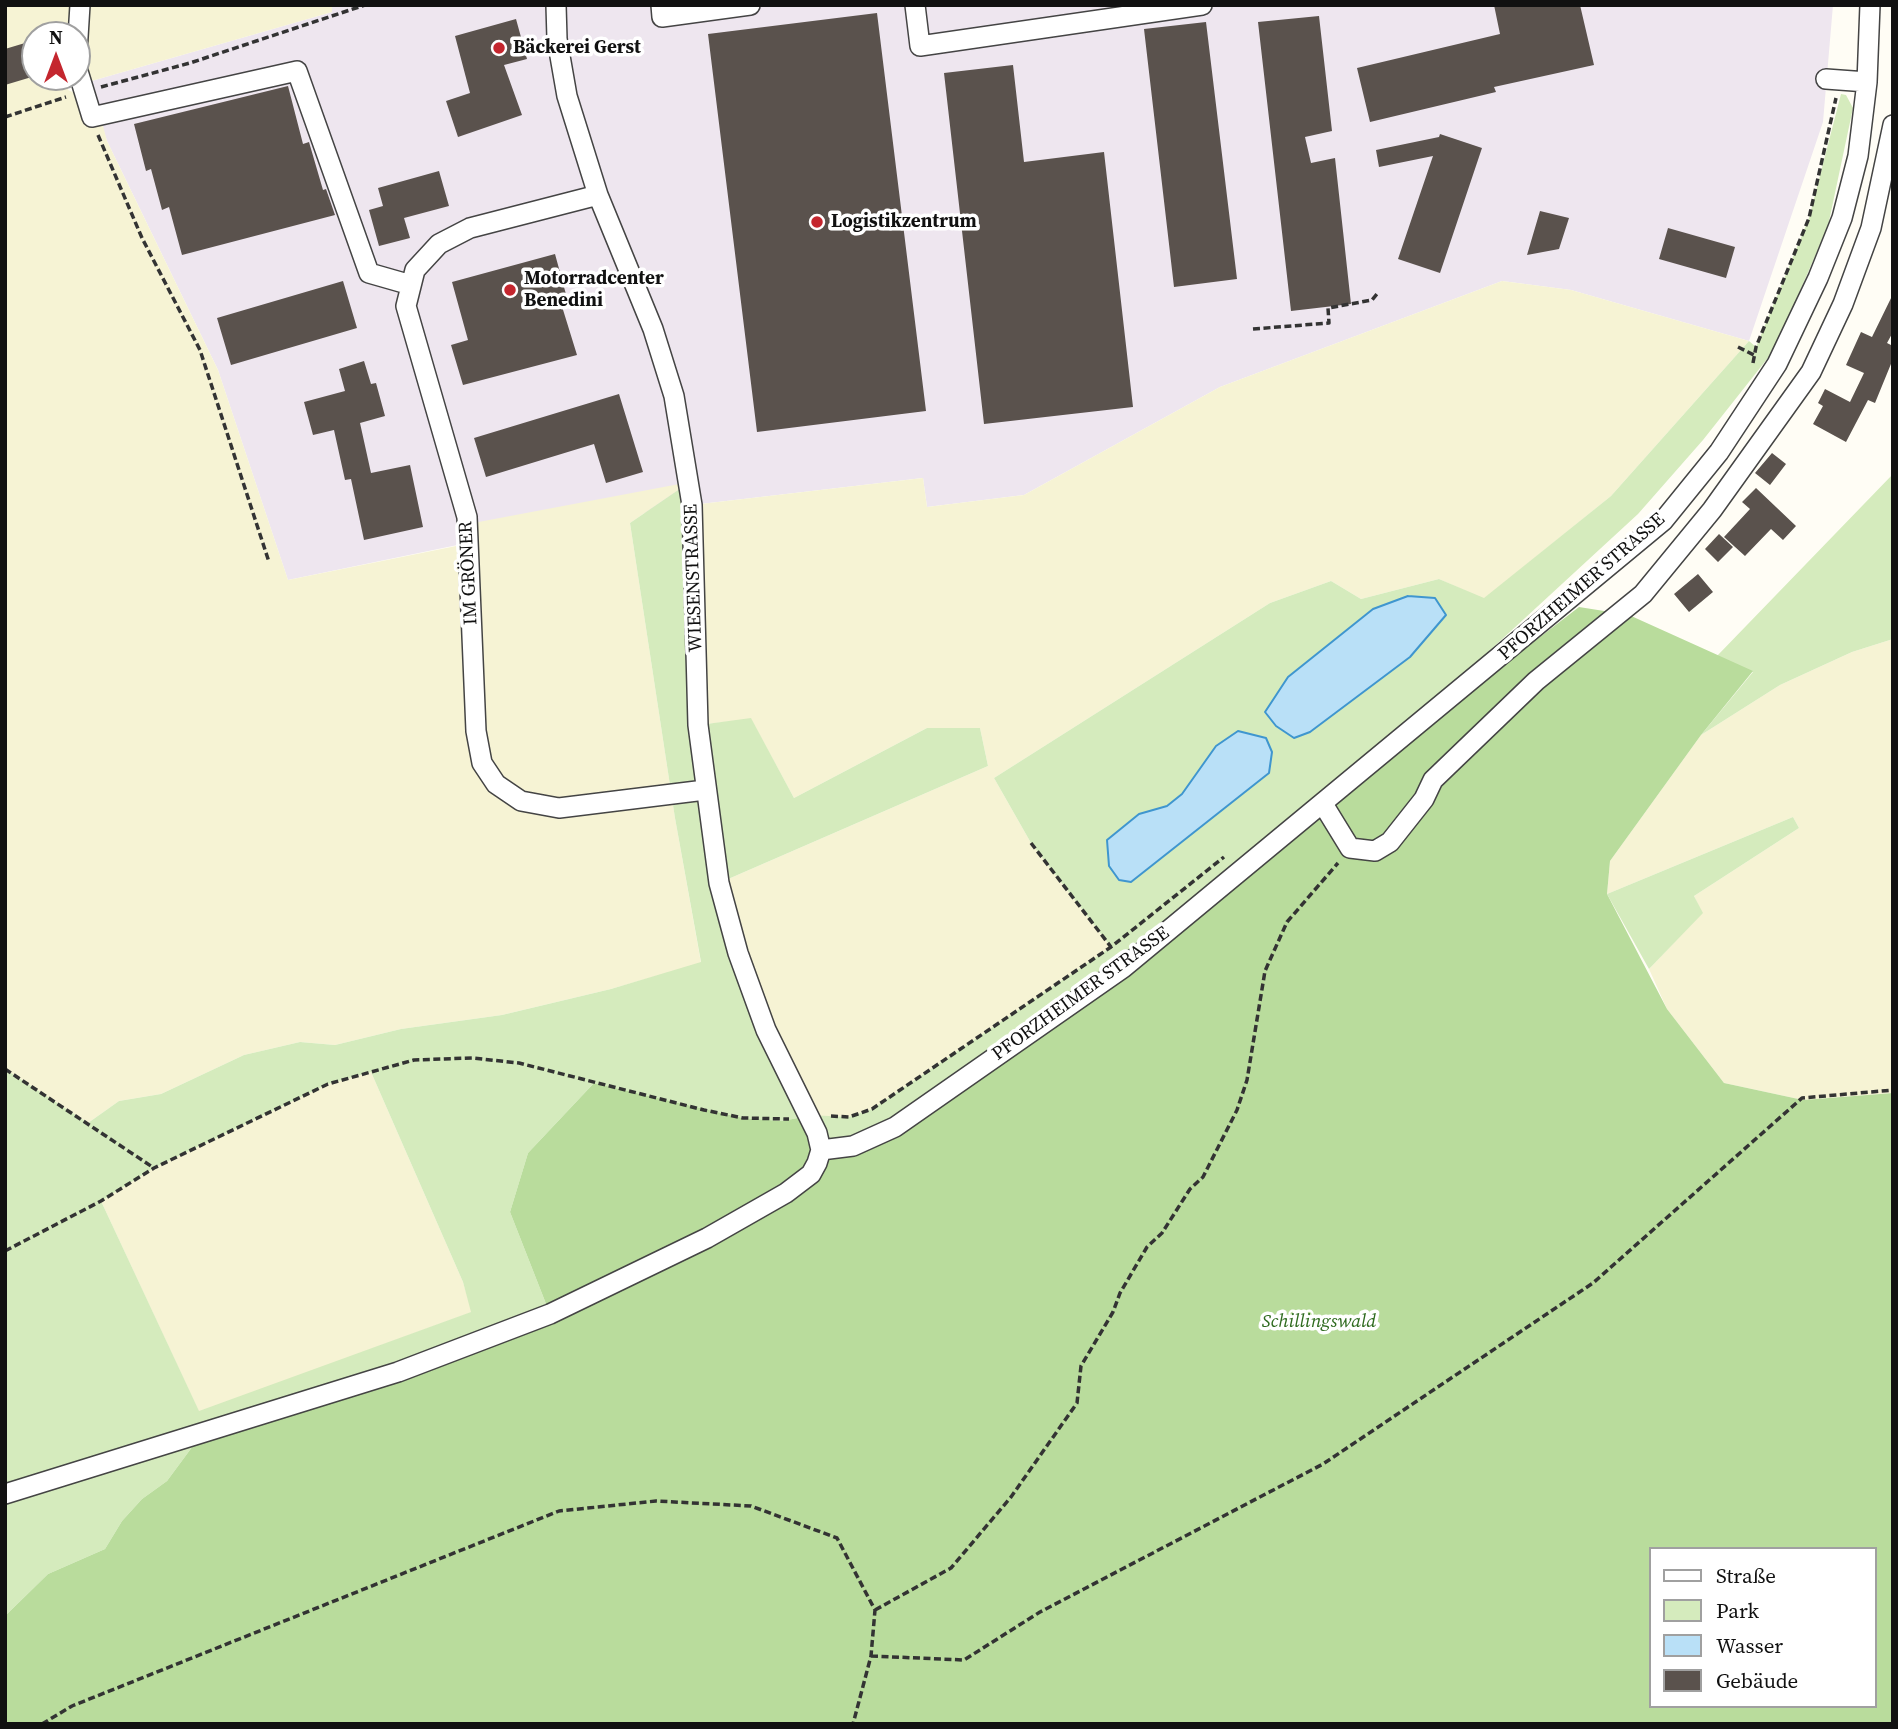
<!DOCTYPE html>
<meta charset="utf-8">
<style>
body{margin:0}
#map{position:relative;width:1898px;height:1729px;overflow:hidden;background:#fffdf5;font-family:"Source Serif 4",serif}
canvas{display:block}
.frame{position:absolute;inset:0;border:7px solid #111;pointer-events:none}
.legend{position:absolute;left:1649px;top:1547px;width:228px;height:161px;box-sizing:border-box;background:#fff;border:2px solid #a0a0a0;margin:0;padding:9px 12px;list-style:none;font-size:21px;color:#111}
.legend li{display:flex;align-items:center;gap:14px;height:35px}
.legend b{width:35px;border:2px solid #a0a0a0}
.north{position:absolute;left:21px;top:21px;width:70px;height:70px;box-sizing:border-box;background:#fff;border:2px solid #a0a0a0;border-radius:50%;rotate:0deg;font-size:19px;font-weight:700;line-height:28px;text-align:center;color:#111}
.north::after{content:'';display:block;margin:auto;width:24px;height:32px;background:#c4262e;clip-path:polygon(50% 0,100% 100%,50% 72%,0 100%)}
</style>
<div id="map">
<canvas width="1898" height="1729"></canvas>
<div class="frame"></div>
<ul class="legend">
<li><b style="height:9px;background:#fff"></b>Straße</li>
<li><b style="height:19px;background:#d5ebbd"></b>Park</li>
<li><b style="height:19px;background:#b9e0f7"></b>Wasser</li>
<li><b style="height:19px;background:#5a524d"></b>Gebäude</li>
</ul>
<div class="north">N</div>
</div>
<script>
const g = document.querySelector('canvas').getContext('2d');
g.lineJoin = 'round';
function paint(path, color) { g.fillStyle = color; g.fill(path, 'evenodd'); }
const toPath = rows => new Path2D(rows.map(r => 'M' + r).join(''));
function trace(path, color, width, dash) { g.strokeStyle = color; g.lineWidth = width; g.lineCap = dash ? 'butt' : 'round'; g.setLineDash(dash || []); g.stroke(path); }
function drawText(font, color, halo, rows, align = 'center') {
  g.font = font + ' "Source Serif 4",serif'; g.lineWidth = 7; g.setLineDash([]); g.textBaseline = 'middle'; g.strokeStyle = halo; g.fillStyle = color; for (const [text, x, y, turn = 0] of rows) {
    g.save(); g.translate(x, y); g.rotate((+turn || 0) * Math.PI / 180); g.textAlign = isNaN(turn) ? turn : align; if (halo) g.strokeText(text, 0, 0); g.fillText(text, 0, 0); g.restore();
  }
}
paint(toPath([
 [332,5,1833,5,1823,122,1749,341,1571,290,1502,281,1220,387,1024,495,927,507,923,478,692,505,472,542,288,580,218,370,107,141,88,82,332,12]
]), '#eee6ef');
paint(toPath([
 [5,5,73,5,71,35,35,35,35,77,69,77,68,90,97,103,107,141,218,370,288,580,471,543,468,524,690,482,630,523,675,818,701,963,611,989,502,1015,401,1029,335,1045,300,1042,244,1055,161,1094,119,1101,88,1123,5,1069],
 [86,5,332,5,332,12,88,82,83,66],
 [1502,281,1571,290,1749,341,1611,496,1484,599,1439,579,1361,599,1331,581,1270,603,994,778,1031,843,1111,947,872,1109,849,1117,808,1116,719,883,988,766,980,728,927,728,794,798,751,719,698,725,692,505,923,478,927,507,1024,495,1220,387],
 [1893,639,1893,1093,1803,1100,1724,1083,1667,1009,1649,969,1702,913,1694,896,1799,828,1793,817,1607,894,1610,861,1701,735,1780,685,1852,652],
 [371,1072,463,1282,472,1312,199,1412,101,1201,154,1168,328,1084]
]), '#f6f3d4');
paint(toPath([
 [1841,94,1846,95,1853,108,1828,226,1775,349,1703,440,1638,514,1323,804,1123,968,895,1127,821,1150,808,1116,782,1121,743,1118,594,1083,528,1153,510,1212,550,1314,201,1435,167,1481,142,1499,122,1521,105,1549,48,1574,5,1616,5,1069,88,1123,119,1101,161,1094,244,1055,300,1042,335,1045,401,1029,502,1015,611,989,701,962,675,818,630,523,690,482,699,725,751,718,794,798,927,728,980,728,988,766,719,883,808,1115,849,1117,872,1109,1111,947,1031,843,994,778,1270,603,1331,581,1361,599,1439,579,1484,598,1611,496,1749,341,1756,347,1809,218],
 [371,1072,463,1282,471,1312,199,1411,101,1201,154,1168,328,1084],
 [1893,474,1893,639,1852,652,1780,685,1701,735,1753,672,1717,656],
 [1793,817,1799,828,1694,896,1703,913,1649,969,1607,894]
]), '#d5ebbd');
paint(toPath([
 [1579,607,1629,615,1753,671,1701,735,1610,861,1607,894,1667,1009,1724,1083,1803,1100,1893,1093,1893,1724,5,1724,5,1616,48,1574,105,1549,122,1521,142,1499,167,1481,201,1435,550,1314,510,1212,528,1153,594,1083,743,1118,782,1121,808,1116,821,1150,853,1146,1123,968,1323,804],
 [1651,1549,1875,1549,1875,1706,1651,1706]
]), '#b9dc9c');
const water = toPath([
 [1408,596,1435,598,1446,615,1410,657,1310,732,1294,738,1276,726,1265,712,1288,677,1373,609,1408,596],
 [1238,731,1266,738,1272,752,1269,773,1131,882,1119,880,1109,866,1107,840,1139,814,1167,806,1182,794,1216,746,1238,731]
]);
paint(water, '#b9e0f7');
trace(water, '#3f96cf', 2);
paint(toPath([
 [1494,5,1580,5,1594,65,1494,87,1496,92,1370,122,1357,68,1500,34],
 [877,13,926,411,757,432,708,34],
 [1319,16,1332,131,1305,137,1311,163,1335,158,1351,304,1291,311,1258,22],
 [516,19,527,59,504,65,522,115,458,137,446,101,470,93,455,36],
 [1206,22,1237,279,1174,287,1144,29],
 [35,40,35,76,5,85,5,49],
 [1013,65,1024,162,1104,152,1133,407,984,424,944,73],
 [288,86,303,144,309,142,323,190,326,189,335,215,182,255,169,207,162,210,151,169,146,171,134,124],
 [1440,134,1482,148,1440,273,1398,259,1433,156,1379,167,1376,150,1439,137],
 [439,171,449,206,404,218,410,238,379,246,369,210,383,206,378,188],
 [1540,211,1569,218,1559,249,1527,255],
 [1668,228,1735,247,1726,278,1659,259],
 [555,254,567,298,560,300,577,355,463,385,451,345,468,340,452,282],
 [343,281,357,328,231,365,217,318],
 [1893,294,1893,332,1887,343,1893,346,1893,359,1875,403,1868,400,1846,442,1813,424,1823,406,1818,403,1825,389,1850,402,1864,373,1846,365,1861,332,1872,337],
 [364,361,371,384,376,383,385,416,360,423,371,473,410,465,423,527,364,540,351,479,345,480,334,430,313,435,304,402,345,391,339,369],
 [619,394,643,472,606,483,594,444,486,477,474,438],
 [1772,453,1786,464,1770,485,1755,473],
 [1756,488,1796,526,1783,540,1771,529,1745,556,1724,537,1750,509,1742,502],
 [1719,534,1733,547,1718,562,1705,549],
 [1698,574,1713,592,1689,612,1674,594]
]), '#5a524d');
const minor = toPath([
 [661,5,662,17,750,5],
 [915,5,920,46,1202,5],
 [77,53,80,5],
 [77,68,92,117,297,71,369,273,411,285],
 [1826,79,1867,82],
 [598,195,470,228,439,244,415,270,406,306,467,517,476,731,482,763,496,784,521,801,559,808,705,790],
 [1323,804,1350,848,1375,851,1390,842,1424,799,1433,780,1536,681,1643,594,1712,510,1811,372,1843,304,1871,228,1893,125],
 [821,1150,853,1146,895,1127,1123,968,1663,521,1719,452,1777,364,1818,278,1842,218,1858,156,1867,82,1870,5],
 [5,1494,398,1372,550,1314,707,1238,786,1193,811,1174,817,1163,821,1150,817,1133,766,1030,738,953,719,883,698,725,692,505,674,396,653,329,598,195,567,96,557,39,556,5]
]);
trace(minor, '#444', 22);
trace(toPath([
 [101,87,190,63,365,5],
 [5,117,66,97],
 [98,135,142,238,200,350,269,562],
 [1253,329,1329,323,1328,308,1372,300,1377,294],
 [1738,347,1756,356],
 [1753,363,1756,347,1809,218,1836,98],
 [1031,843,1111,947],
 [5,1069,154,1168],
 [831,1116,849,1117,872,1109,1111,947,1224,857],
 [5,1251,101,1201,154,1168,328,1084,414,1060,472,1058,519,1063,704,1110,743,1118,789,1119],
 [875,1610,951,1568,1011,1497,1077,1403,1081,1366,1113,1312,1120,1293,1147,1247,1162,1233,1190,1189,1203,1177,1237,1110,1247,1080,1265,971,1287,922,1338,863],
 [871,1656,964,1660,1040,1612,1323,1464,1593,1283,1802,1098,1893,1090],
 [42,1724,72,1706,559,1511,656,1501,751,1506,837,1538,875,1610,871,1656,853,1724]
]), '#333', 3.5, [7, 3.5]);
trace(minor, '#fff', 19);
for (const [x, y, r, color] of [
 [499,48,7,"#c4262e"],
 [817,222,7,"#c4262e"],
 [510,290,7,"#c4262e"]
]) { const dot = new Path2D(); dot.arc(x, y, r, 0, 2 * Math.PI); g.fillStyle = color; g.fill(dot); trace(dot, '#fff', 2.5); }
drawText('bold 19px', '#111', '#fff', [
 ["Bäckerei Gerst",513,48],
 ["Logistikzentrum",831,222],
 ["Motorradcenter",524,279],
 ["Benedini",524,301]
], 'left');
drawText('19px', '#111', '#fff', [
 ["IM GRÖNER",469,573,-93],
 ["WIESENSTRASSE",694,578,-92],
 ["PFORZHEIMER STRASSE",1582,587,-41],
 ["PFORZHEIMER STRASSE",1081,994,-36]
]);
drawText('italic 19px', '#2f6b1f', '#fff', [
 ["Schillingswald",1319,1322]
]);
</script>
